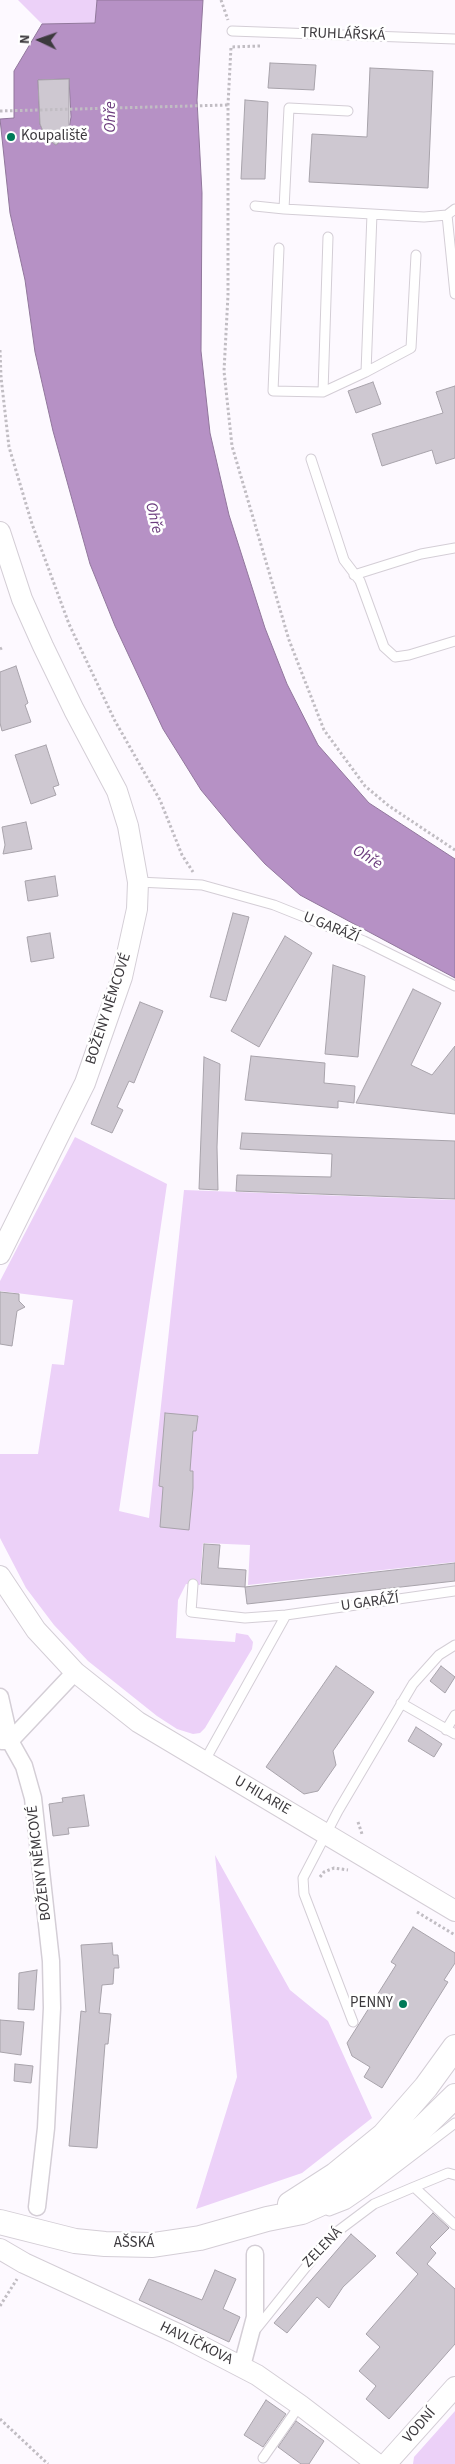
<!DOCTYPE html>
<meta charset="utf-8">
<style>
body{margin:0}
#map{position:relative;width:455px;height:2464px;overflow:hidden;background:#fdf9ff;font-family:"Source Sans 3",sans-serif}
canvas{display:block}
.north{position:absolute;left:15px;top:15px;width:50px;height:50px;-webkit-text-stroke:4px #fff;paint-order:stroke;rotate:273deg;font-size:14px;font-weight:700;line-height:20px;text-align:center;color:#3c393d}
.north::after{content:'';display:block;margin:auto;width:18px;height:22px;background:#3c393d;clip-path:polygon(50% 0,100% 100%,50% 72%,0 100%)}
</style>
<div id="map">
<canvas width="455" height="2464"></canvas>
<div class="north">N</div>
</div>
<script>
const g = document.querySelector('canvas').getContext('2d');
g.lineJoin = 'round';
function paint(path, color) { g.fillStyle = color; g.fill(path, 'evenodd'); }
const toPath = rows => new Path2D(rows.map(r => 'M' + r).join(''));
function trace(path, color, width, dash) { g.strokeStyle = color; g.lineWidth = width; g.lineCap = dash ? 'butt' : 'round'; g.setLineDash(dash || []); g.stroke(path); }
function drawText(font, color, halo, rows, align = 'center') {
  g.font = font + ' "Source Sans 3",sans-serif'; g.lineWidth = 5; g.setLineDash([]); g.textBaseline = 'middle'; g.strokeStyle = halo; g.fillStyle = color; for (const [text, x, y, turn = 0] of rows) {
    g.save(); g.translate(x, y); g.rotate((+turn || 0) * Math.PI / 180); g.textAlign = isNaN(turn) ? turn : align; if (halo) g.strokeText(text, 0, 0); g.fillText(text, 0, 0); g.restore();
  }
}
paint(toPath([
 [18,0,97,0,95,23,42,24],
 [75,1137,167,1184,119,1511,149,1518,184,1190,455,1200,455,1562,248,1585,250,1545,203,1543,200,1585,186,1584,178,1600,176,1638,235,1642,236,1633,248,1635,253,1642,252,1649,205,1728,200,1733,193,1734,177,1729,157,1716,88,1661,54,1625,26,1588,0,1538,0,1454,38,1454,52,1364,64,1365,73,1300,0,1291,0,1281],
 [215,1855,290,1990,328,2021,372,2118,302,2173,196,2209,237,2077],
 [455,2411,455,2464,413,2464,414,2457]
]), '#ecd1f8');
const water = toPath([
 [97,0,203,0,197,100,202,193,201,351,210,433,229,515,265,628,287,684,318,745,369,803,455,859,455,978,300,895,265,864,235,831,201,790,163,729,115,626,90,564,53,431,35,352,25,280,10,213,0,119,14,118,14,71,42,24,95,23,97,0],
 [69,79,71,117,69,129,66,136,56,145,46,138,40,124,38,80,69,79]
]);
paint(water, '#b691c5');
trace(water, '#91779c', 1);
const building = toPath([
 [270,63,316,65,314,90,268,88,270,63],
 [370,68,433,71,428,188,309,182,312,134,367,137,370,68],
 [69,79,69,129,66,136,56,145,46,138,40,124,38,80,69,79],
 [245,100,268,102,265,179,241,179,245,100],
 [373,382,381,404,356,413,348,391,373,382],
 [455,386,455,458,436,464,432,450,382,466,372,434,443,413,436,392,455,386],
 [16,666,28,703,25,705,31,722,2,731,0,723,0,672,16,666],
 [46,745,59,785,53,787,56,795,31,804,15,755,46,745],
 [26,822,32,849,3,854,5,845,2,827,26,822],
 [55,876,58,896,28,901,25,881,55,876],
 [233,913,249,917,226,1001,210,997,233,913],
 [50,933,54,958,31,962,27,937,50,933],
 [285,936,312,953,259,1047,231,1031,285,936],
 [333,965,365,976,358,1057,325,1054,333,965],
 [413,989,441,1003,411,1065,432,1075,455,1046,455,1114,356,1103,413,989],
 [140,1002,163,1011,134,1083,129,1081,117,1107,123,1110,112,1133,91,1124,140,1002],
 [251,1056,325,1063,324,1083,355,1086,354,1103,338,1101,338,1108,245,1100,251,1056],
 [204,1057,220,1064,217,1147,218,1190,199,1189,204,1057],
 [242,1133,455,1141,455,1199,236,1191,237,1175,331,1177,332,1154,240,1149,242,1133],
 [0,1292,19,1294,19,1301,25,1307,17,1311,12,1346,0,1344,0,1292],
 [165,1413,198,1416,196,1431,193,1431,190,1471,193,1471,193,1488,189,1530,160,1527,163,1487,159,1486,165,1413],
 [204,1544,220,1545,218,1568,246,1570,245,1587,201,1584,204,1544],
 [455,1563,455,1581,247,1604,245,1587,455,1563],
 [336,1666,374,1692,333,1751,336,1765,318,1791,304,1794,266,1767,336,1666],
 [441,1666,455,1677,445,1693,430,1681,441,1666],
 [416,1727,442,1744,434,1757,408,1741,416,1727],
 [84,1795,89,1826,68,1828,69,1834,53,1836,49,1804,63,1802,62,1798,84,1795],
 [413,1927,455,1953,455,1963,444,1980,448,1982,382,2088,364,2077,370,2067,352,2056,347,2043,396,1965,391,1962,413,1927],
 [112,1943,113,1955,118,1955,119,1968,114,1968,113,1984,102,1985,99,2013,111,2014,108,2044,105,2044,97,2148,69,2146,81,2011,86,2012,81,1945,112,1943],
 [37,1970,34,2010,18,2009,19,1973,37,1970],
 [0,2020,24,2022,21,2055,0,2052,0,2020],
 [15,2064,33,2066,31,2083,14,2081,15,2064],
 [433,2213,449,2228,430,2247,436,2253,427,2264,455,2289,455,2344,389,2419,366,2399,376,2386,359,2371,380,2347,366,2334,418,2274,396,2253,433,2213],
 [351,2234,376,2256,343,2287,329,2308,317,2297,287,2333,274,2323,351,2234],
 [215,2270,236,2279,223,2309,240,2317,229,2342,139,2300,149,2279,202,2300,215,2270],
 [266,2400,286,2414,263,2447,244,2435,266,2400],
 [296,2421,324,2441,309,2464,301,2464,278,2447,296,2421]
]);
paint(building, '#cec8d1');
trace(building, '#a8a3ab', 1);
const service = toPath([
 [232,31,455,39],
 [348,111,289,108,284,209,372,214],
 [255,206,284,209],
 [447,215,455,294],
 [279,248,273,391,323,392,366,372,372,214,424,217,447,215,455,209],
 [366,372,411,348,416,255],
 [323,392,328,237],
 [311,459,344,560,360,581,384,647,395,657,409,655,455,641],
 [354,575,421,554,455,548],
 [138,882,202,885,274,905,364,941,455,986],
 [193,1584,191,1612,245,1618,286,1615,204,1762],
 [286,1615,455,1591],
 [401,1703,455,1734],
 [446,1730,455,1715],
 [353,2022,304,1894,303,1878,338,1811,413,1684,439,1655,455,1645],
 [455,2175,448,2173,414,2187,455,2225],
 [329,2211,347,2204,366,2191,455,2123],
 [257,2328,330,2237,374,2204,414,2187],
 [263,2458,300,2405]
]);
const minor = toPath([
 [0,1697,10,1741,2,1741],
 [37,2207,46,2128,52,2008,51,1961,33,1798,24,1766,10,1741,75,1672],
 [242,2366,255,2317,255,2254]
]);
const tertiary = toPath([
 [0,532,22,599,43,646,74,710,117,791,128,826,138,882,137,909,122,977,85,1083,0,1254],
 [0,1576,36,1630,75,1672,138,1722,455,1911],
 [0,2249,24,2263,178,2334,257,2375,300,2405,377,2464],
 [386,2464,455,2387]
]);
const secondary = toPath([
 [290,2204,335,2175,384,2135,426,2087,455,2047],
 [0,2222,75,2241,105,2244,153,2245,200,2238,267,2219,302,2212,331,2199,361,2179,416,2134,455,2096]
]);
trace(service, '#d4ced6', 11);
trace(minor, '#d4ced6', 19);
trace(tertiary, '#d4ced6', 22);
trace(secondary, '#d4ced6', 26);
trace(toPath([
 [221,0,228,20],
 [260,46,231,47,228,105,228,295,224,371,232,446,289,640,324,730,365,786,389,806,455,850],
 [0,111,228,105],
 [0,350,1,377,9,447,32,524,69,624,115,721,160,800,182,855,193,872],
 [0,649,2,648],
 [358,1822,362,1834],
 [320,1877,324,1872,334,1868,348,1870],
 [417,1912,455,1935],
 [0,2306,17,2279],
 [0,2419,48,2464]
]), '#c1bdc3', 3, [2.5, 2.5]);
trace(service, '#fff', 9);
trace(minor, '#fff', 16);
trace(tertiary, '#fff', 20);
trace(secondary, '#fff', 24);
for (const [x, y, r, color] of [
 [11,137,5,"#007a58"],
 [403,2004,5,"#007a58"]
]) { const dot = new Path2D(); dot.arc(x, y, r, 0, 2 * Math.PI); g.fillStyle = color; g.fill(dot); trace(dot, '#fff', 2); }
drawText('15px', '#3c393d', '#fff', [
 ["TRUHLÁŘSKÁ",343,35,2],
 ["U GARÁŽÍ",331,928,22],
 ["BOŽENY NĚMCOVÉ",109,1009,-72],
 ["U GARÁŽÍ",370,1603,-8],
 ["U HILARIE",262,1796,30],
 ["BOŽENY NĚMCOVÉ",40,1863,-97],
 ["AŠSKÁ",134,2244],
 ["ZELENÁ",323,2248,-46],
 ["HAVLÍČKOVA",196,2344,26],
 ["VODNÍ",420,2426,-48]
]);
drawText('15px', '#3c393d', '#fff', [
 ["Koupaliště",21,137],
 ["PENNY",393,2004,"right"]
], 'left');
drawText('italic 16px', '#6c3d7e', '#fff', [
 ["Ohře",111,117,-90],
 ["Ohře",153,518,77],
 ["Ohře",367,858,31]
]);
</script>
